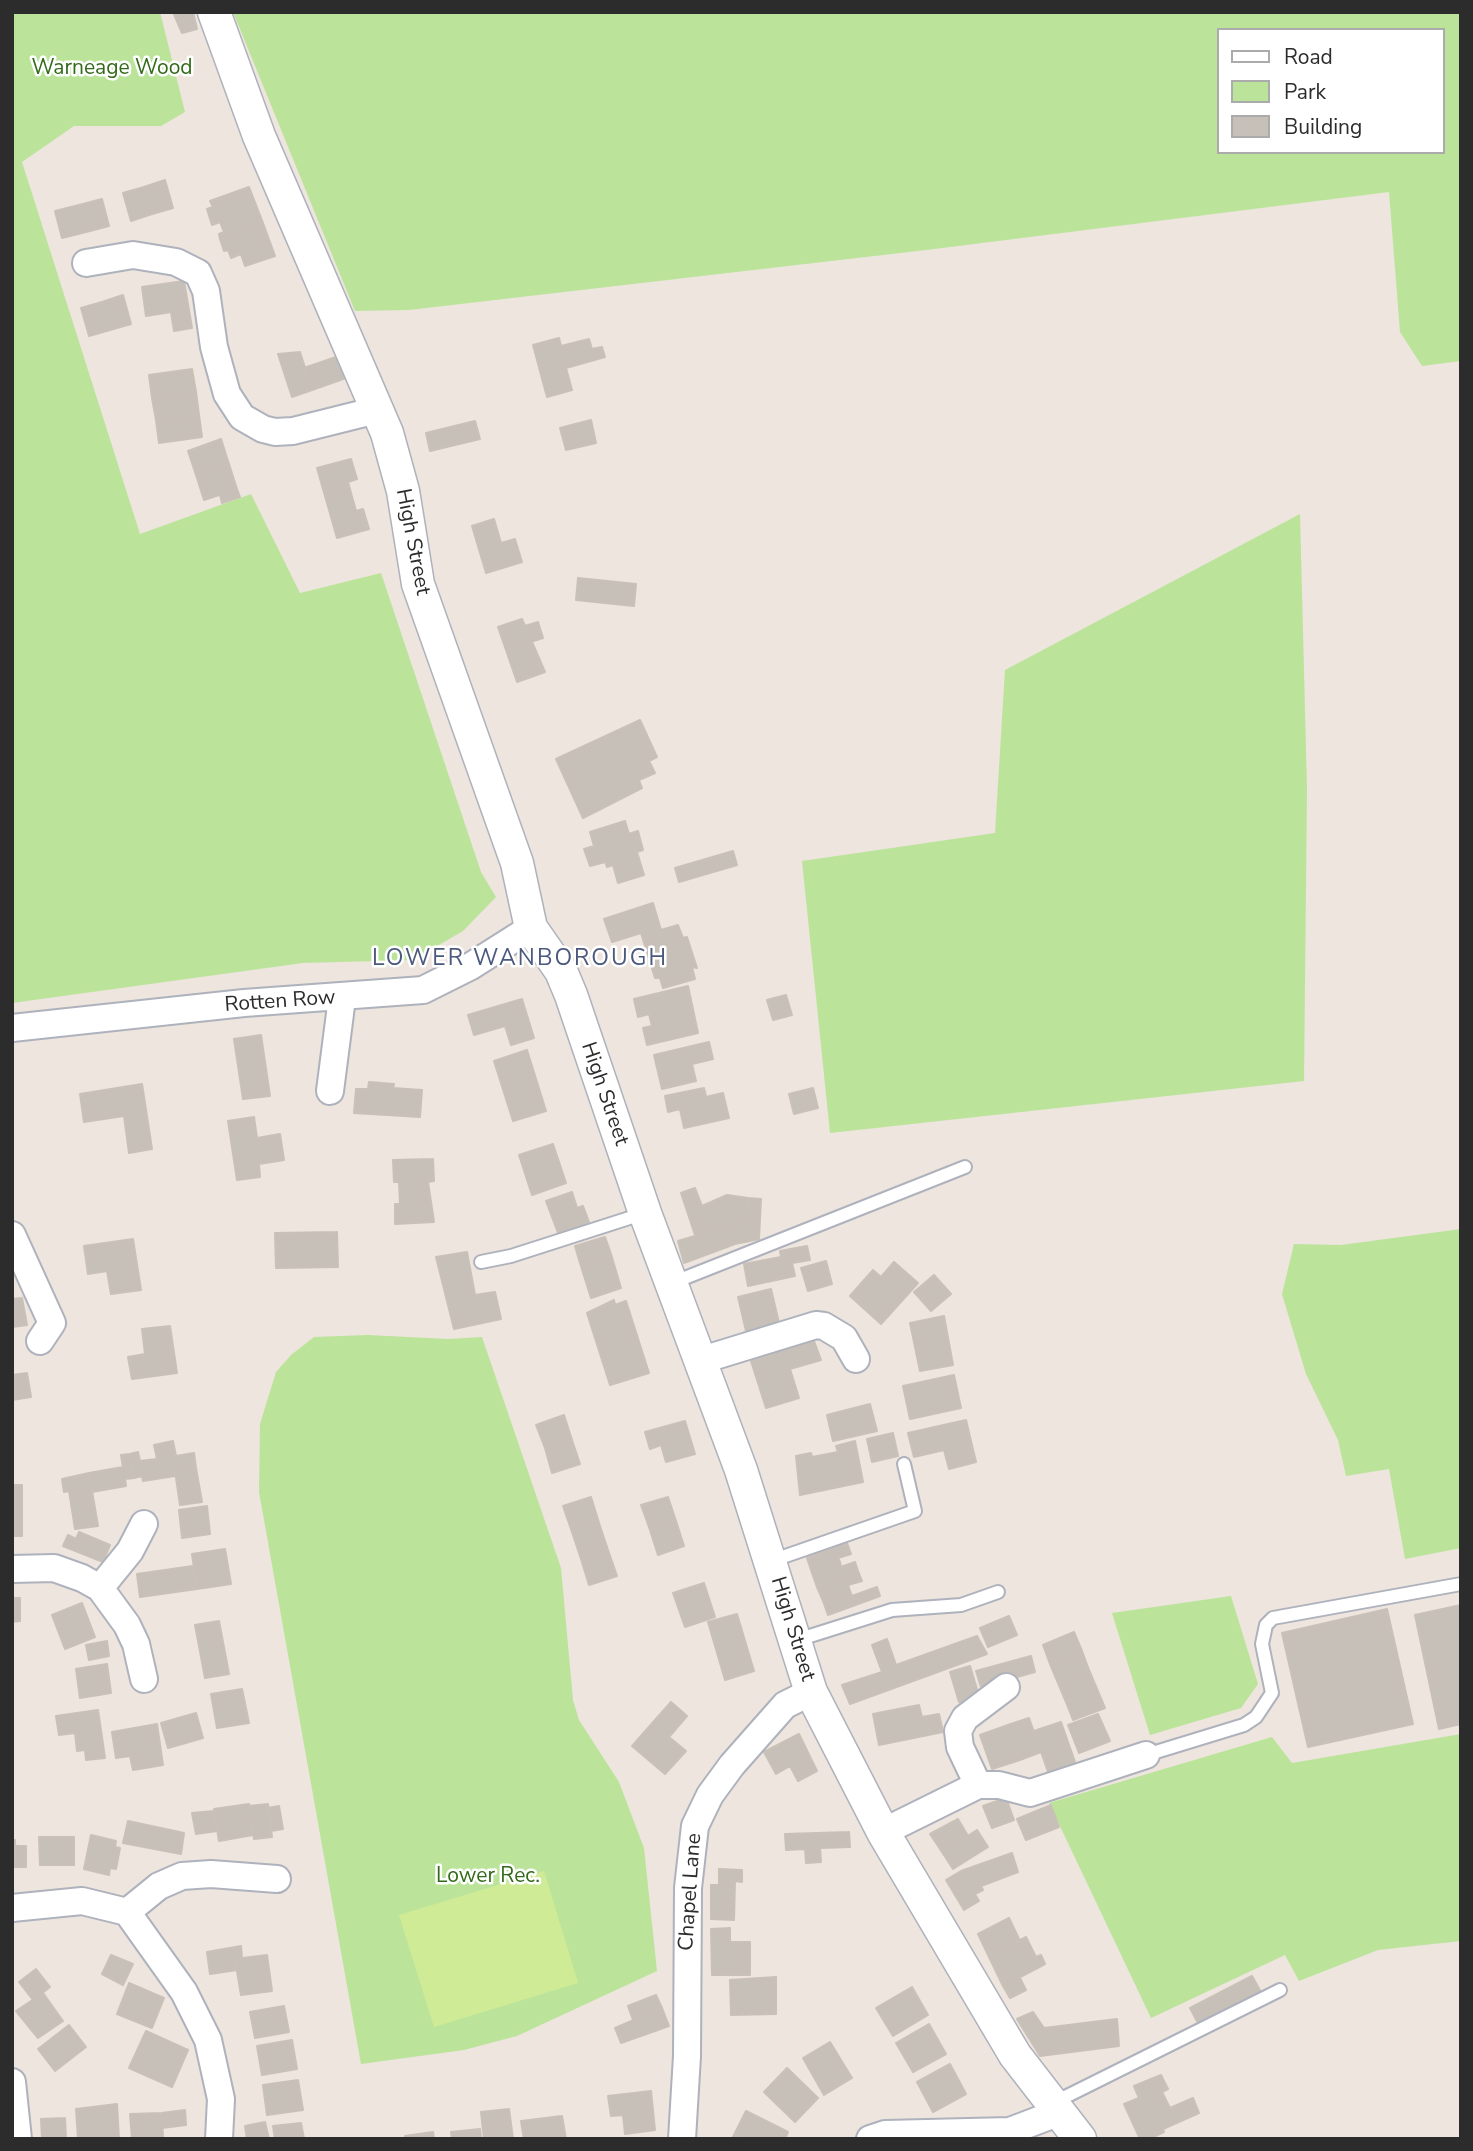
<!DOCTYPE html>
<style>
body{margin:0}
#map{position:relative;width:1473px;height:2151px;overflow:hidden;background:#ede5de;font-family:"Nunito Sans",sans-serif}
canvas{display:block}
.frame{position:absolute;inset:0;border:14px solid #2c2c2c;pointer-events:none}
.legend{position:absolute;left:1217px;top:28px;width:228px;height:126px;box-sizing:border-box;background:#fff;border:2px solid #ababab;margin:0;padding:9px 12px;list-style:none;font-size:21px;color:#2c2c2c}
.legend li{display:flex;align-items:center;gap:14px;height:35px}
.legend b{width:35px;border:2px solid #ababab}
</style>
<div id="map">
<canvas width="1473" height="2151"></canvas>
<div class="frame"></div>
<ul class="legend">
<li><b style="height:9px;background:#fff"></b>Road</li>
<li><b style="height:19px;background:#bbe49a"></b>Park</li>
<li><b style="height:19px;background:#c6c0b9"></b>Building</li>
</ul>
</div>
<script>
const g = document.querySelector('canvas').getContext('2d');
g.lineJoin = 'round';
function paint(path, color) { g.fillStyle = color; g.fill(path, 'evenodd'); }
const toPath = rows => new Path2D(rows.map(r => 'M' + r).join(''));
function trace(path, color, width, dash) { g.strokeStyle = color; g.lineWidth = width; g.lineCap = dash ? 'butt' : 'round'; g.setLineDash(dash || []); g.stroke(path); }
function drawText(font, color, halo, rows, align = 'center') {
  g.font = font + ' "Nunito Sans",sans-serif'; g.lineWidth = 5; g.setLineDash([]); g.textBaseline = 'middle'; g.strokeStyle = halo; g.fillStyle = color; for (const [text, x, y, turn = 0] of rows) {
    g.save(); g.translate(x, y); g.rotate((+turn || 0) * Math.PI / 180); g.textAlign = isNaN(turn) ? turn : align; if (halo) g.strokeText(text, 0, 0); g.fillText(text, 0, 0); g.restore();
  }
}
paint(toPath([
 [12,12,160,12,185,112,161,126,74,126,22,162,140,534,251,494,300,593,381,573,481,872,496,897,463,931,413,960,303,963,12,1003],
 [233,12,1461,12,1461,361,1422,366,1400,332,1389,192,926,250,409,310,355,311],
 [1219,30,1443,30,1443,152,1219,152],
 [1300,514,1307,789,1304,1081,830,1133,802,861,995,833,1005,670],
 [1461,1229,1461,1548,1405,1559,1389,1469,1346,1476,1338,1440,1306,1374,1282,1294,1294,1244,1341,1245],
 [368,1335,448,1339,482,1337,561,1568,573,1700,579,1720,619,1782,644,1848,657,1971,517,2036,464,2050,361,2064,259,1492,260,1424,276,1372,291,1355,314,1337],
 [1231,1596,1258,1684,1241,1708,1150,1735,1112,1613],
 [1461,1734,1461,1941,1378,1950,1299,1981,1285,1955,1151,2018,1049,1803,1272,1737,1292,1763]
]), '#bbe49a');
paint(toPath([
 [544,1871,578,1983,434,2027,399,1915]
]), '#d0eb96');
const building = toPath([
 [173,12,193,12,197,29,182,33,173,12],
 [165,180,173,208,152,214,144,187,165,180],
 [144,187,152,214,131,221,123,193,144,187],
 [249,187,263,223,220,239,219,234,224,232,220,222,212,225,207,209,213,207,210,201,249,187],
 [102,199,109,226,86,232,79,205,102,199],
 [79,205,86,232,62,238,55,211,79,205],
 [263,223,275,256,245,266,241,254,231,258,228,250,224,251,220,239,263,223],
 [184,281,192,328,174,331,171,312,146,316,142,287,184,281],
 [123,295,131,324,110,330,102,302,123,295],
 [102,302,110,330,89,336,81,308,102,302],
 [559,338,561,346,589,339,592,349,602,347,605,357,566,368,572,390,547,397,533,345,559,338],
 [300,352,312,390,292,397,278,354,300,352],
 [339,356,346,378,312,390,304,368,339,356],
 [192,369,196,392,152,398,149,375,192,369],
 [196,392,199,415,156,420,152,398,196,392],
 [199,415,202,437,159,443,156,420,199,415],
 [591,420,596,443,566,450,560,428,591,420],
 [475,421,480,439,430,451,426,433,475,421],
 [221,439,229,464,196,475,188,451,221,439],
 [351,459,357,479,348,482,356,511,363,509,369,529,337,538,317,468,351,459],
 [229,464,237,489,204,500,196,475,229,464],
 [237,489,240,497,222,503,220,495,237,489],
 [494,519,501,543,515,539,522,562,486,573,472,526,494,519],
 [578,578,636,584,634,606,576,600,578,578],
 [522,619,525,626,538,622,543,638,506,650,498,627,522,619],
 [532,642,545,672,517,682,506,650,532,642],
 [640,720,657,757,649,761,655,773,639,780,642,788,583,818,556,759,640,720],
 [625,821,629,834,638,831,643,850,637,852,644,875,618,883,613,865,607,867,605,862,590,866,584,849,594,846,590,832,625,821],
 [733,851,737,865,679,882,675,868,733,851],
 [653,903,661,930,678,925,683,938,687,937,697,968,692,967,695,979,663,988,660,978,655,978,641,933,612,942,604,919,653,903],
 [688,986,698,1033,647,1045,643,1028,652,1026,649,1014,638,1017,634,999,688,986],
 [786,995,792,1015,773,1020,767,1000,786,995],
 [522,999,534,1038,511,1045,505,1026,474,1035,468,1015,522,999],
 [261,1035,270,1096,243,1099,234,1039,261,1035],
 [709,1042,713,1059,692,1064,696,1081,662,1089,654,1055,709,1042],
 [527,1050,546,1111,513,1121,494,1061,527,1050],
 [369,1082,394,1084,393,1088,422,1090,420,1117,354,1113,356,1089,368,1089,369,1082],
 [142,1084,152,1149,129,1153,124,1116,84,1122,80,1094,142,1084],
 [704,1088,706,1097,723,1093,729,1118,684,1128,680,1109,668,1112,665,1096,704,1088],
 [813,1088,818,1108,794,1114,789,1094,813,1088],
 [254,1117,257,1138,280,1134,284,1160,259,1164,260,1177,237,1180,228,1121,254,1117],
 [553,1144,566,1183,532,1195,519,1155,553,1144],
 [433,1159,434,1181,428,1182,434,1222,395,1224,395,1204,400,1204,399,1182,394,1182,393,1160,433,1159],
 [695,1188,702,1206,727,1195,748,1198,745,1221,695,1235,681,1193,695,1188],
 [572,1192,577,1208,583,1206,589,1222,558,1233,546,1201,572,1192],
 [748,1198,761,1199,759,1239,735,1244,684,1263,678,1241,745,1221,748,1198],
 [337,1232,338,1267,276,1268,275,1233,337,1232],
 [605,1237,611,1254,580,1263,575,1246,605,1237],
 [133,1239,141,1290,111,1294,107,1271,88,1274,84,1246,133,1239],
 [807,1246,810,1260,792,1263,795,1276,748,1286,744,1264,781,1257,780,1251,807,1246],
 [467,1252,475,1295,495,1292,501,1319,454,1329,436,1257,467,1252],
 [611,1254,621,1288,591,1298,580,1263,611,1254],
 [826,1261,832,1284,808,1291,801,1268,826,1261],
 [894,1262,918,1283,881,1324,850,1296,873,1270,881,1277,894,1262],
 [934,1275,951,1294,931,1311,914,1292,934,1275],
 [771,1289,779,1323,746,1331,738,1297,771,1289],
 [22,1298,27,1325,12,1327,12,1299,22,1298],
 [614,1300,615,1305,626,1301,649,1373,610,1385,587,1313,614,1300],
 [944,1316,953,1365,920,1371,910,1323,944,1316],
 [170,1326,177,1373,132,1379,128,1357,145,1354,142,1329,170,1326],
 [814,1341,821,1360,790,1369,799,1398,766,1408,751,1361,814,1341],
 [27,1373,31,1397,12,1400,12,1375,27,1373],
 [954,1375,961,1408,910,1419,903,1386,954,1375],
 [870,1404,877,1431,833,1441,827,1415,870,1404],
 [564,1415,572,1440,545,1448,536,1425,564,1415],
 [966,1420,976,1462,949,1469,944,1450,914,1457,908,1433,966,1420],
 [685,1421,695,1454,666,1462,661,1445,650,1449,645,1432,685,1421],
 [893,1433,898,1456,872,1462,867,1439,893,1433],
 [572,1440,580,1464,552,1473,545,1448,572,1440],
 [173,1441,176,1456,194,1453,196,1468,175,1471,175,1476,143,1481,142,1476,134,1478,130,1454,138,1452,140,1461,157,1459,154,1445,173,1441],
 [855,1441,863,1482,800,1495,796,1456,811,1453,812,1457,838,1452,836,1446,855,1441],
 [130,1454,134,1478,125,1479,126,1486,92,1492,89,1473,123,1467,121,1455,130,1454],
 [196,1468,202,1502,180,1505,175,1471,196,1468],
 [89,1473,98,1526,75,1529,69,1491,64,1492,62,1479,89,1473],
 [12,1485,22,1485,22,1536,12,1536,12,1485],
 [591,1497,599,1523,572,1532,563,1506,591,1497],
 [668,1497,676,1521,650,1530,641,1505,668,1497],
 [207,1506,210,1534,182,1538,179,1510,207,1506],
 [676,1521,684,1546,658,1555,650,1530,676,1521],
 [599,1523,608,1550,581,1559,572,1532,599,1523],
 [79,1532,110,1545,103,1562,63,1546,68,1535,76,1539,79,1532],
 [847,1543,851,1554,838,1558,840,1562,812,1573,807,1558,847,1543],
 [225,1549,231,1584,197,1589,192,1554,225,1549],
 [608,1550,617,1576,589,1585,581,1559,608,1550],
 [840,1562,841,1567,855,1562,858,1571,817,1587,812,1573,840,1562],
 [193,1566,197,1589,140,1597,137,1574,193,1566],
 [858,1571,862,1581,848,1585,850,1591,823,1601,817,1587,858,1571],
 [704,1583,715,1617,685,1627,673,1593,704,1583],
 [877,1587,880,1596,828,1615,823,1601,850,1591,852,1596,877,1587],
 [12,1598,20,1598,20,1621,12,1622,12,1598],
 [82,1603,95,1637,65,1649,52,1615,82,1603],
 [1461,1605,1461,1724,1439,1729,1415,1615,1461,1605],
 [1387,1609,1413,1724,1308,1747,1282,1633,1387,1609],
 [737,1614,754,1671,725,1680,708,1622,737,1614],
 [1009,1616,1017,1635,988,1647,980,1628,1009,1616],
 [219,1621,229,1674,205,1678,195,1625,219,1621],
 [1074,1632,1082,1651,1050,1664,1043,1645,1074,1632],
 [977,1636,987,1654,850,1704,842,1685,882,1672,872,1645,887,1639,896,1665,977,1636],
 [107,1641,109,1656,89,1660,86,1645,107,1641],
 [1082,1651,1089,1670,1058,1683,1050,1664,1082,1651],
 [1031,1656,1035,1672,981,1687,976,1671,1031,1656],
 [107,1664,111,1693,80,1698,76,1669,107,1664],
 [970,1666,979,1696,959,1702,950,1672,970,1666],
 [1089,1670,1097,1689,1066,1702,1058,1683,1089,1670],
 [242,1689,249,1723,217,1728,211,1694,242,1689],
 [1097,1689,1105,1708,1073,1720,1066,1702,1097,1689],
 [671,1702,687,1716,669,1737,686,1751,665,1774,632,1746,671,1702],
 [919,1705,922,1717,939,1714,943,1732,879,1745,873,1714,919,1705],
 [98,1710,105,1758,86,1760,85,1750,77,1751,75,1733,59,1735,56,1716,98,1710],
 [196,1713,203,1738,168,1748,161,1723,196,1713],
 [1098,1714,1110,1741,1079,1753,1068,1725,1098,1714],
 [1029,1718,1041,1752,1020,1760,1008,1725,1029,1718],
 [1061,1722,1075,1762,1048,1772,1034,1731,1061,1722],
 [157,1724,163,1765,133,1770,130,1756,116,1758,112,1732,157,1724],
 [1008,1725,1020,1760,992,1769,980,1735,1008,1725],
 [799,1734,817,1771,798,1781,790,1766,776,1774,764,1752,799,1734],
 [1006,1798,1014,1820,992,1828,983,1806,1006,1798],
 [249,1804,253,1835,219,1841,214,1809,249,1804],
 [268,1804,272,1837,254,1839,249,1806,268,1804],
 [1051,1805,1059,1827,1026,1840,1017,1819,1051,1805],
 [279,1806,283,1829,271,1831,268,1808,279,1806],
 [214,1811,217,1831,196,1834,192,1813,214,1811],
 [958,1819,968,1836,942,1852,930,1834,958,1819],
 [128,1821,184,1833,181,1854,123,1843,128,1821],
 [977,1830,988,1847,953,1869,942,1852,977,1830],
 [849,1832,850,1847,820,1848,821,1862,806,1863,805,1849,786,1850,785,1834,849,1832],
 [91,1835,116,1841,115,1847,120,1848,116,1869,110,1868,109,1875,84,1869,91,1835],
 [39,1837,74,1837,74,1865,40,1865,39,1837],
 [12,1840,15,1840,16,1867,12,1867,12,1840],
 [16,1846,26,1846,26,1867,16,1867,16,1846],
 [1012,1853,1018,1872,981,1886,983,1890,975,1894,979,1901,964,1910,946,1880,961,1871,1012,1853],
 [719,1869,742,1870,742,1882,735,1881,734,1920,711,1919,711,1885,719,1885,719,1869],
 [1009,1918,1020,1941,989,1957,978,1934,1009,1918],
 [730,1928,730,1942,750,1942,750,1975,712,1975,711,1929,730,1928],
 [1026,1937,1036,1957,1041,1955,1045,1964,1003,1986,989,1957,1026,1937],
 [241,1946,242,1958,235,1959,237,1970,210,1974,207,1952,241,1946],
 [111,1955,133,1964,123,1985,102,1974,111,1955],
 [267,1955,272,1991,241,1995,235,1959,267,1955],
 [36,1969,50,1987,33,2000,19,1982,36,1969],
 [1252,1976,1262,1994,1200,2027,1190,2008,1252,1976],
 [776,1977,776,2014,731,2015,730,1980,776,1977],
 [1020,1978,1026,1990,1010,1998,1003,1986,1020,1978],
 [129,1983,164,1998,152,2028,117,2014,129,1983],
 [912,1987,928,2015,893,2036,876,2008,912,1987],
 [43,1993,63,2021,38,2038,16,2011,43,1993],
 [656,1995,662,2008,633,2020,628,2006,656,1995],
 [284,2006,289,2032,255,2038,250,2012,284,2006],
 [662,2008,669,2026,621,2043,615,2028,662,2008],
 [1033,2012,1044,2028,1117,2019,1119,2046,1040,2056,1017,2019,1033,2012],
 [929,2024,946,2054,913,2072,896,2043,929,2024],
 [69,2025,86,2047,55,2071,38,2049,69,2025],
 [146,2031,188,2050,172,2087,129,2068,146,2031],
 [292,2040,297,2069,262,2075,257,2046,292,2040],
 [830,2042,852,2078,824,2095,803,2058,830,2042],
 [950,2064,966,2094,933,2112,917,2082,950,2064],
 [787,2068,818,2098,795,2122,764,2092,787,2068],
 [1161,2075,1168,2089,1162,2092,1170,2108,1193,2098,1199,2113,1163,2129,1164,2132,1149,2139,1140,2139,1124,2104,1139,2098,1134,2086,1161,2075],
 [298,2080,303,2110,267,2115,263,2085,298,2080],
 [651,2091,655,2130,625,2134,623,2115,611,2116,608,2096,651,2091],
 [117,2104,119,2139,78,2139,76,2109,117,2104],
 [509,2109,513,2139,484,2139,481,2112,509,2109],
 [185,2110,186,2125,162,2128,162,2113,185,2110],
 [746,2111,788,2132,785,2139,733,2137,746,2111],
 [162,2113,163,2139,132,2139,130,2114,162,2113],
 [562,2116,566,2139,524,2139,521,2121,562,2116],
 [65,2118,66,2139,42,2139,41,2119,65,2118],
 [265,2122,269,2139,247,2139,245,2126,265,2122],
 [301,2123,304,2139,275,2139,273,2126,301,2123],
 [480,2129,481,2139,452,2139,451,2132,480,2129],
 [433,2132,434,2139,405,2139,405,2136,433,2132]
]);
paint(building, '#c6c0b9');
trace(building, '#c9c1b7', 2);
const service = toPath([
 [481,1262,511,1256,645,1213],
 [672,1283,965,1167],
 [771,1561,915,1511,904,1464],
 [794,1641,892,1610,961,1605,998,1592],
 [1146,1755,1244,1725,1256,1717,1272,1693,1262,1644,1266,1625,1273,1618,1461,1584],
 [1053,2103,1280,1990]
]);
const minor = toPath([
 [86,263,133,255,176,262,198,273,206,291,214,347,227,394,242,417,263,429,275,432,293,431,377,410],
 [12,1028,244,1003,423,990,471,966,531,928],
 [330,1091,342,998],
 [12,1235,52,1323,40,1341],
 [702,1360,816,1325,824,1326,844,1338,856,1359],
 [12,1569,54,1568,82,1578,100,1588,127,1625,136,1644,144,1679],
 [100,1588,130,1551,144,1524],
 [978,1785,960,1747,958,1731,965,1718,1006,1687],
 [883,1832,978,1785,999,1785,1030,1793,1146,1755],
 [12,1908,82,1901,127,1912,159,1886,182,1876,211,1874,277,1879],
 [127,1912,184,1992,208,2040,221,2099,219,2139],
 [12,2082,18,2139],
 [682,2139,687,2056,688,1888,695,1826,710,1795,732,1765,785,1705,811,1692],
 [870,2139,885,2134,1010,2131,1060,2112]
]);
const tertiary = toPath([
 [214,12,259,136,387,433,403,491,418,584,517,863,531,928,561,971,571,995,645,1213,741,1470,811,1692,883,1832,1015,2055,1080,2139]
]);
trace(service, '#aeb2bc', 16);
trace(minor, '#aeb2bc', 30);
trace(tertiary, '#aeb2bc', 35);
trace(service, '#fff', 12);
trace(minor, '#fff', 26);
trace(tertiary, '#fff', 32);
drawText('21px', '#336a1a', '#fff', [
 ["Warneage Wood",112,69],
 ["Lower Rec.",488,1877]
]);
drawText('21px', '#2c2c2c', '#fff', [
 ["High Street",412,542,79],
 ["Rotten Row",280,1002,-4],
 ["High Street",604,1094,71],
 ["High Street",792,1629,73],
 ["Chapel Lane",691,1892,-86]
]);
g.letterSpacing = '2px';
drawText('23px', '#4b597d', '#fff', [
 ["LOWER WANBOROUGH",520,959]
]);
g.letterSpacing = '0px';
</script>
